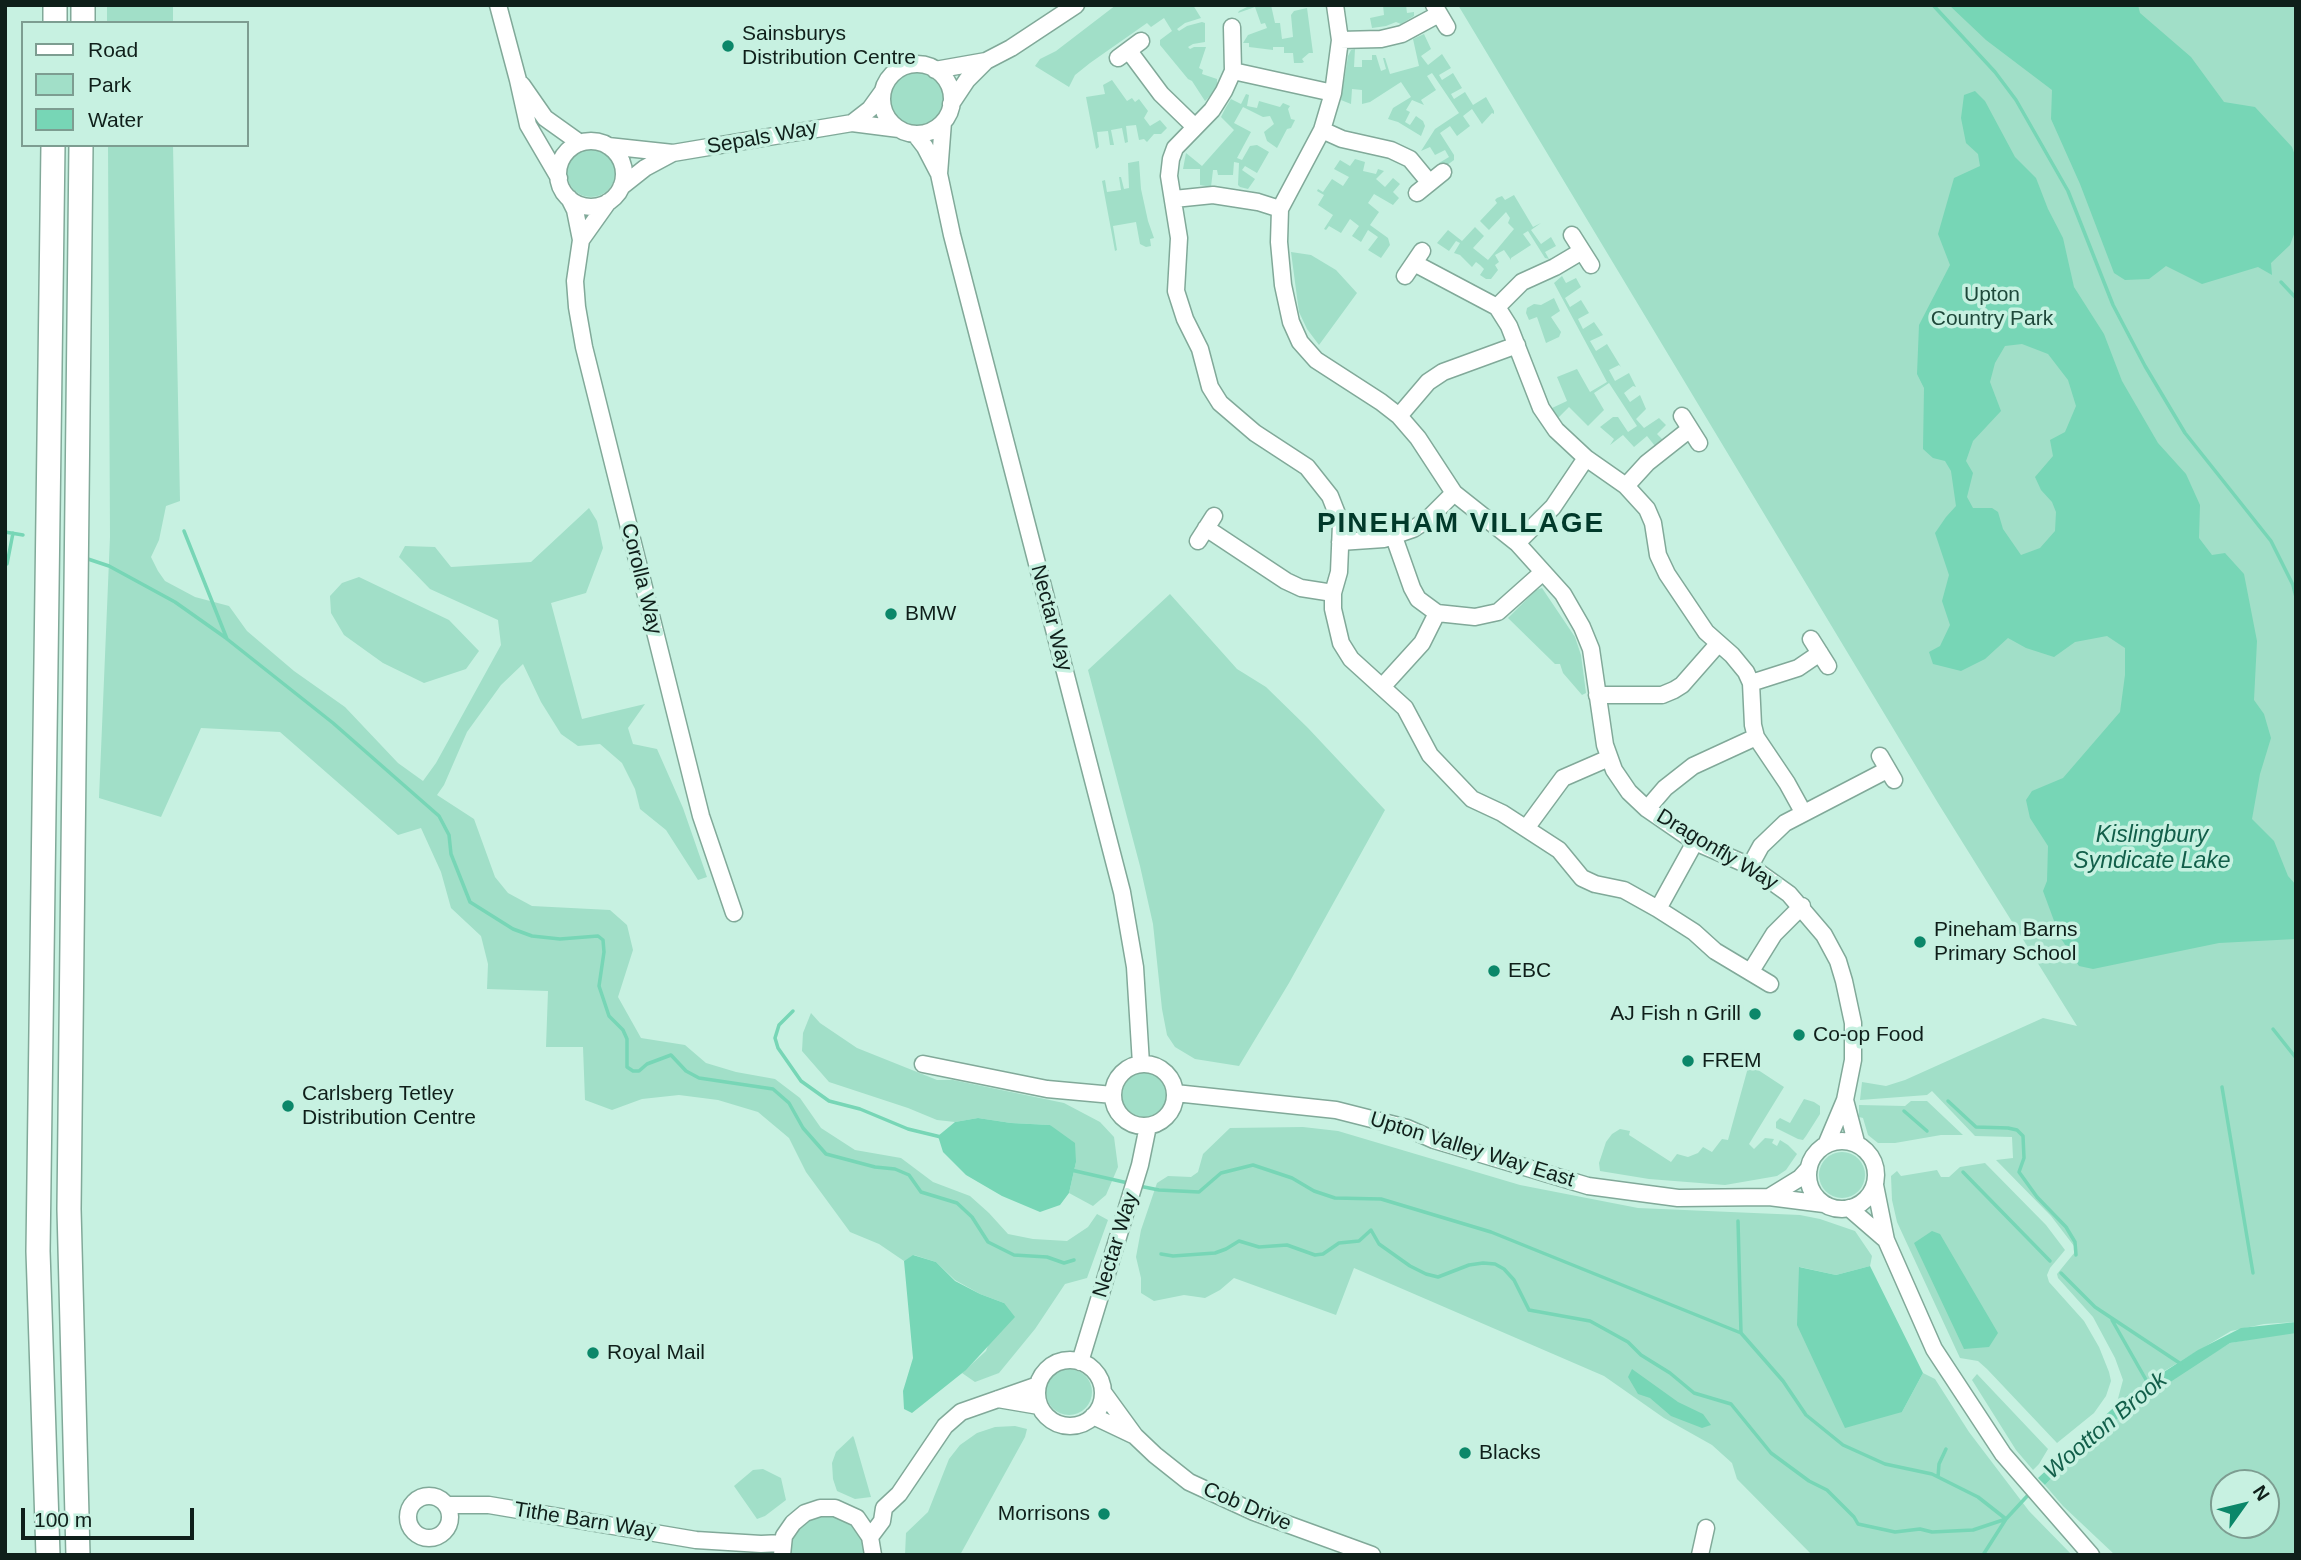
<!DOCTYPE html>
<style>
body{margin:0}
#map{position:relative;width:2301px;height:1560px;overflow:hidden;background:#c7f1e1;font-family:Arial,sans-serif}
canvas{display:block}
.frame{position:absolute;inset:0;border:7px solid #0f1f1a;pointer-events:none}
.legend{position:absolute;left:21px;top:21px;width:228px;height:126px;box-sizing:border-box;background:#c7f1e1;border:2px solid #7d9d91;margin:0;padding:9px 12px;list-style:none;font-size:21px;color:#0f1f1a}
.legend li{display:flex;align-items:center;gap:14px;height:35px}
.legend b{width:35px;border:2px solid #7d9d91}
.north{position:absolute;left:2210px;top:1469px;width:70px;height:70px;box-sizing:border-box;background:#c7f1e1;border:2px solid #7d9d91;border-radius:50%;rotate:56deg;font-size:19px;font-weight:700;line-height:28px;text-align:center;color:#0f1f1a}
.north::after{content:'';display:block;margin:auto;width:24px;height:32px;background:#0b8769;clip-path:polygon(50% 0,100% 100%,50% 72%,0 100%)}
.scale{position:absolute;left:21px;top:1508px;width:173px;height:32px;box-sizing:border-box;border:4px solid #0f1f1a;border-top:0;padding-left:9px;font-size:21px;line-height:24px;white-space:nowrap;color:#0f1f1a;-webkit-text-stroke:5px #c7f1e1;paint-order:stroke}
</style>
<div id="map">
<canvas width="2301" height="1560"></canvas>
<div class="frame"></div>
<ul class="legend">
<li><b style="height:9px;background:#fff"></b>Road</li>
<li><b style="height:19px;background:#a1dfc8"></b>Park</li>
<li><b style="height:19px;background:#77d6b6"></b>Water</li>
</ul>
<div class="north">N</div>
<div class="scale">100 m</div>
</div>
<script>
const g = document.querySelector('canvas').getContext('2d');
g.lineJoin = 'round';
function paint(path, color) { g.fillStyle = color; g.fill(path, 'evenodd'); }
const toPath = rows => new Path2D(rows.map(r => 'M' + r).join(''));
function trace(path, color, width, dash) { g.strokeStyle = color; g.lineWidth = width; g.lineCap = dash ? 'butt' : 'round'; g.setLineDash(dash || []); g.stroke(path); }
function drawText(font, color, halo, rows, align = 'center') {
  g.font = font + ' Arial,sans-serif'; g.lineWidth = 7; g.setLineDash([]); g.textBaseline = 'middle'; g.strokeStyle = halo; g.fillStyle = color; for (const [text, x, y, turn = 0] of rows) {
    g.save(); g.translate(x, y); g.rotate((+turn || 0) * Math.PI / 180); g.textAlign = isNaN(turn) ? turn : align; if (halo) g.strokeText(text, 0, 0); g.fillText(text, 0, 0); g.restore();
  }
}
paint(toPath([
 [107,5,173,5,173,23,107,23],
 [1116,5,1193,5,1201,18,1185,23,1177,29,1179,31,1187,26,1202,22,1205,23,1205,42,1193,44,1188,47,1190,49,1194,47,1206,47,1199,68,1203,70,1202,74,1217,79,1217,87,1211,95,1205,101,1192,81,1188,79,1160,45,1160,40,1172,31,1164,18,1151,27,1147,23,1090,63,1075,75,1069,87,1035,66,1040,59,1056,51],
 [1251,5,1271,5,1275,23,1280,23,1282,39,1293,37,1291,15,1294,11,1307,8,1313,53,1309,53,1302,59,1304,62,1302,63,1294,63,1293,53,1284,53,1284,47,1273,47,1273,50,1249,47,1249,43,1243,43,1248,35,1267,28,1265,23,1261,24,1255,7,1238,13,1239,11],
 [1383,5,1406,5,1407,13,1414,12,1414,16,1401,24,1396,22,1386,26,1372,28,1370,18,1384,15],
 [1458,5,2296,5,2296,1322,2264,1324,2231,1331,2151,1379,2116,1406,2123,1380,2115,1358,2093,1317,2058,1278,2057,1274,2075,1252,2074,1246,2051,1216,1996,1160,2013,1158,2012,1137,1975,1136,1932,1091,1927,1095,1860,1100,1862,1082,1886,1086,1905,1080,2043,1018,2077,1026,1938,803],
 [1424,34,1431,49,1421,56,1428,65,1442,54,1451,68,1439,75,1442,80,1453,73,1462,88,1451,94,1454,99,1465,92,1473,105,1486,97,1494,111,1494,114,1492,113,1482,124,1472,109,1463,116,1470,126,1457,136,1450,126,1440,133,1454,155,1454,160,1443,168,1439,163,1449,157,1445,150,1435,155,1430,147,1421,151,1435,129,1459,113,1432,73,1427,76,1436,90,1421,100,1424,105,1412,100,1406,110,1410,112,1405,122,1410,125,1416,116,1423,121,1425,126,1421,136,1398,122,1388,119,1393,108,1411,97,1401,82,1370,102,1362,104,1362,90,1352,89,1351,104,1341,100,1348,56,1351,50,1355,49,1354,67,1362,67,1362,60,1372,60,1372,55,1376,55,1381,71,1386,69,1383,58,1385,58,1390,74,1419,66,1413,39],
 '889 99a28 28 0 1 1 56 0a28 28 0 1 1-56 0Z',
 [1112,80,1127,101,1132,98,1135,102,1139,99,1148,111,1144,118,1150,126,1160,120,1167,128,1161,134,1154,134,1147,142,1144,139,1139,140,1136,125,1126,126,1128,142,1125,143,1122,128,1111,130,1114,145,1110,145,1108,131,1097,132,1099,147,1096,149,1086,97,1105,94,1103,85],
 [1246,94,1249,95,1247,106,1257,108,1259,101,1280,107,1283,103,1290,106,1288,109,1291,119,1295,120,1291,128,1287,129,1277,148,1267,141,1264,132,1274,124,1270,116,1263,117,1243,107,1234,123,1251,132,1237,158,1242,160,1250,146,1257,145,1269,152,1257,173,1245,166,1242,170,1255,179,1248,189,1240,187,1238,185,1239,163,1234,162,1233,175,1218,175,1217,170,1213,170,1211,187,1200,185,1200,169,1183,169,1186,153,1202,166,1234,130,1221,117,1225,109,1231,99,1241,104],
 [108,145,173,145,180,501,166,506,159,540,151,557,158,571,165,581,195,597,229,606,247,631,294,671,345,707,398,763,423,781,436,763,501,645,498,620,430,589,399,557,405,546,435,547,451,567,531,562,589,508,597,521,603,548,586,593,551,603,582,719,645,704,628,728,633,744,657,749,683,808,707,877,698,880,666,830,640,809,635,789,622,763,600,744,578,746,561,734,541,702,523,664,501,685,467,732,444,785,437,795,474,819,495,877,508,893,532,906,610,910,627,925,633,950,618,997,641,1038,685,1045,706,1063,736,1072,775,1079,800,1098,821,1128,855,1150,901,1158,933,1182,970,1196,989,1213,1008,1234,1033,1239,1067,1241,1088,1227,1097,1214,1108,1220,1087,1278,1065,1284,1035,1329,999,1373,975,1382,962,1373,986,1351,1004,1303,980,1294,955,1280,936,1262,914,1255,904,1261,879,1244,850,1232,806,1172,789,1138,758,1112,718,1100,679,1095,642,1099,612,1110,585,1100,583,1047,546,1047,548,991,487,989,488,964,481,936,451,908,441,872,421,828,398,835,280,732,201,728,161,817,99,798,110,537],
 '567 173a24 24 0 1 1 48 0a24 24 0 1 1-48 0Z',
 [1355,159,1365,162,1363,171,1376,174,1378,169,1384,171,1376,179,1385,187,1393,178,1400,184,1393,192,1399,198,1393,205,1374,194,1368,203,1379,212,1370,225,1388,238,1390,245,1381,258,1368,250,1378,237,1368,230,1361,242,1352,236,1359,226,1350,219,1341,233,1329,226,1326,230,1324,229,1333,215,1318,205,1324,195,1317,191,1318,189,1323,192,1332,179,1343,186,1349,177,1334,169,1340,160,1350,166],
 [1139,161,1141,189,1148,221,1154,238,1150,239,1151,246,1146,247,1140,244,1136,222,1113,226,1117,250,1115,251,1102,181,1105,180,1107,192,1121,190,1119,177,1121,177,1124,189,1129,188,1128,163],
 [1514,195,1533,227,1541,223,1531,230,1541,244,1551,237,1556,246,1545,252,1549,259,1545,258,1528,231,1523,234,1531,245,1511,258,1511,260,1504,250,1495,255,1499,262,1495,265,1498,270,1491,279,1486,279,1480,275,1484,269,1480,265,1476,262,1472,267,1460,255,1454,253,1460,243,1456,241,1449,251,1437,243,1448,230,1462,241,1475,227,1484,236,1473,248,1488,260,1514,229,1508,223,1510,218,1506,212,1489,230,1480,221,1497,203,1495,200,1497,198,1502,196,1505,200],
 [1291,252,1311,255,1336,270,1357,293,1319,345,1307,329,1299,312],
 [1562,276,1566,283,1576,278,1581,287,1565,298,1570,307,1581,300,1589,313,1578,319,1583,329,1594,322,1603,335,1590,341,1596,351,1607,344,1621,367,1619,365,1609,370,1615,381,1629,373,1636,387,1633,386,1624,393,1630,402,1640,395,1646,409,1636,419,1644,428,1659,418,1666,425,1657,434,1663,440,1655,446,1647,436,1634,447,1623,435,1610,445,1614,439,1600,427,1613,417,1618,417,1628,432,1637,426,1609,383,1594,393,1604,410,1588,426,1569,407,1557,419,1552,408,1567,401,1557,377,1577,369,1590,392,1607,382,1554,283],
 [1554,298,1560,311,1551,317,1561,332,1559,337,1546,343,1537,317,1529,320,1526,313,1527,308,1534,304,1541,305],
 [359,577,449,620,479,651,466,669,424,683,383,663,344,635,331,613,330,596,342,583],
 [1542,588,1575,637,1581,655,1586,693,1582,695,1563,673,1560,664,1555,664,1508,618,1536,590],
 [1170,594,1237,669,1266,687,1308,728,1385,810,1289,983,1239,1066,1195,1059,1175,1047,1167,1035,1162,1009,1153,924,1140,866,1088,670],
 [811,1013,820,1023,857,1048,937,1080,953,1080,1064,1103,1100,1122,1114,1137,1118,1167,1106,1195,1093,1206,1069,1193,1076,1162,1050,1125,1011,1123,978,1118,955,1122,937,1120,908,1108,829,1082,802,1051,803,1033],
 [1749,1064,1784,1087,1749,1144,1754,1149,1765,1138,1774,1139,1772,1143,1777,1146,1780,1140,1788,1145,1797,1154,1786,1170,1777,1176,1725,1185,1649,1179,1600,1171,1599,1163,1606,1142,1612,1134,1620,1129,1630,1131,1629,1135,1671,1162,1677,1154,1688,1157,1698,1153,1703,1147,1712,1152,1722,1139,1728,1140],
 '1119 1095a25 25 0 1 1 50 0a25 25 0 1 1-50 0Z',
 [1804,1099,1814,1102,1820,1106,1820,1114,1806,1136,1803,1140,1798,1139,1776,1128,1776,1122,1780,1118,1790,1123],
 [1911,1101,1927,1101,1963,1135,1941,1135,1895,1143,1878,1143,1868,1135,1863,1118,1859,1117,1859,1105,1905,1106],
 [1303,1127,1338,1131,1520,1185,1638,1208,1800,1215,1820,1219,1855,1231,1872,1256,1870,1266,1836,1275,1800,1267,1902,1412,1923,1373,1935,1379,1969,1432,2029,1511,2072,1555,1812,1555,1737,1479,1732,1463,1712,1445,1664,1418,1604,1376,1354,1268,1336,1315,1234,1278,1220,1290,1205,1298,1184,1295,1154,1301,1141,1293,1141,1278,1136,1257,1141,1230,1157,1183,1168,1176,1191,1177,1198,1172,1203,1154,1230,1128],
 '1819 1175a23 23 0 1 1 46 0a23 23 0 1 1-46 0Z',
 [1985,1163,2046,1225,2065,1250,2050,1268,2047,1275,2049,1282,2084,1321,2099,1347,2109,1372,2111,1381,2106,1396,2094,1413,2057,1443,1987,1369,1978,1361,1960,1358,1897,1222,1892,1200,1891,1176,1897,1171,1901,1176,1937,1170,1941,1177,1949,1177,1960,1167],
 [2285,1333,2296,1333,2296,1555,2115,1555,2063,1506,2045,1485,2070,1459,2129,1409,2195,1364,2230,1343],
 [2224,1483,2266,1483,2266,1525,2224,1525],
 '1046 1392a23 23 0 1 1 46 0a23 23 0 1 1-46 0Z',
 [1977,1374,2048,1449,2039,1464,2033,1470,2016,1450,1972,1380],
 [1015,1426,1027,1429,1025,1437,960,1555,905,1555,906,1533,928,1512,949,1459,960,1445,977,1433,995,1427],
 [853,1436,854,1438,871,1497,855,1499,837,1491,833,1479,832,1463,836,1452],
 [763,1469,781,1478,786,1500,765,1516,757,1519,734,1486,753,1470],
 [826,1515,838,1517,849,1522,859,1531,864,1543,865,1555,789,1555,790,1544,795,1533,803,1523,814,1517]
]), '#a1dfc8');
paint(toPath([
 [1949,5,2138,5,2140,13,2191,57,2224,102,2255,107,2292,147,2296,158,2296,229,2290,245,2271,263,2272,275,2258,267,2202,284,2166,266,2149,279,2125,280,2114,273,2080,184,2051,119,2052,90,1986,40],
 [1975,91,1985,101,2015,157,2036,178,2048,209,2063,238,2074,287,2104,334,2122,381,2158,443,2186,474,2200,505,2199,538,2212,555,2225,553,2244,574,2257,641,2254,700,2264,714,2271,738,2260,774,2252,819,2274,841,2288,876,2296,885,2296,939,2219,943,2093,969,2079,966,2060,937,2043,891,2047,881,2048,846,2030,818,2026,800,2032,791,2063,778,2120,712,2125,675,2125,648,2107,636,2075,642,2054,657,2026,648,2008,638,1985,659,1961,671,1933,664,1929,652,1940,646,1950,625,1942,601,1949,575,1935,533,1946,517,1956,506,1951,471,1945,461,1933,458,1923,449,1924,388,1917,374,1919,325,1950,265,1938,234,1954,178,1980,166,1978,154,1966,143,1961,118,1964,95],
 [2022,344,2048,354,2068,380,2076,406,2065,432,2050,440,2053,456,2035,477,2041,490,2052,502,2056,512,2055,531,2040,548,2021,555,2003,529,1998,512,1992,508,1973,508,1967,497,1973,473,1966,461,1973,441,2001,411,1990,382,1995,363,2005,346],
 [978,1118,1011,1123,1050,1125,1075,1143,1076,1162,1069,1193,1060,1205,1040,1212,1002,1196,966,1175,943,1152,938,1136,955,1122],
 [1932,1231,1940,1234,1998,1333,1989,1347,1964,1349,1914,1243],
 [913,1255,936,1262,955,1281,980,1294,1004,1303,1015,1317,966,1370,912,1413,904,1409,903,1391,913,1358,904,1261],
 [1870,1266,1923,1373,1902,1412,1845,1428,1797,1325,1799,1267,1836,1275],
 [2296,1322,2296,1333,2230,1343,2129,1409,2070,1459,2045,1485,2038,1478,2125,1397,2198,1350,2241,1328],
 [1632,1369,1678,1402,1703,1414,1711,1425,1702,1428,1671,1416,1650,1398,1638,1394,1628,1377]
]), '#77d6b6');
trace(toPath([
 [1933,5,1995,72,2016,100,2068,191,2113,305,2145,366,2185,433,2271,541,2293,585,2296,597],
 [2281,282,2296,298],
 [184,531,227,639,333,723,439,816,449,835,451,854,470,902,513,929,532,936,560,939,598,936,603,940,604,952,599,986,609,1016,623,1030,627,1039,627,1067,633,1071,639,1071,647,1064,671,1055,686,1071,699,1078,773,1089,789,1103,803,1128,826,1154,875,1167,895,1169,909,1175,921,1192,957,1203,972,1217,988,1242,1014,1255,1047,1257,1064,1263,1074,1260],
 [5,532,23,535],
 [88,559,109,566,175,602,226,638],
 [5,564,7,564,13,533],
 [793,1011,779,1025,775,1038,778,1048,801,1081,829,1101,860,1109,908,1129,941,1137],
 [2273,1029,2296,1058],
 [2222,1087,2253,1273],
 [1948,1101,1976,1127,2008,1128,2017,1130,2023,1136,2024,1158,2019,1172,2037,1197,2066,1227,2075,1242,2076,1255],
 [1904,1111,1927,1131],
 [1071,1170,1128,1183],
 [1963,1172,2050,1261],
 [1139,1186,1159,1190,1199,1192,1221,1173,1253,1165,1292,1178,1314,1191,1335,1198,1381,1199,1491,1232,1741,1333],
 [1738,1221,1741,1333,1783,1381,1806,1415,1843,1445,1885,1464,1932,1474,1978,1497,2006,1519],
 [1161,1254,1173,1256,1215,1253,1226,1249,1239,1241,1259,1247,1287,1245,1315,1255,1323,1254,1339,1243,1359,1241,1371,1230,1379,1244,1410,1266,1426,1274,1438,1277,1469,1265,1483,1263,1495,1264,1504,1269,1514,1280,1529,1310,1590,1321,1628,1342,1641,1355,1670,1373,1694,1393,1731,1404,1771,1453,1809,1481,1827,1490,1854,1517,1858,1524,1895,1532,1920,1529,1932,1532,1973,1530,2006,1519],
 [2061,1273,2095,1307,2181,1364],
 [2112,1320,2149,1385],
 [1938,1477,1939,1464,1946,1449],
 [1983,1555,2006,1519,2030,1493]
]), '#77d6b6', 3.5);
const minor = toPath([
 [498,5,518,80,528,125,559,178],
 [1335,5,1340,40,1333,93,1322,130,1280,209,1279,242,1283,285,1291,322,1300,342,1316,360,1381,402,1399,416,1418,438,1454,493,1517,543,1563,594,1582,627,1591,649,1605,745,1614,770,1629,792,1647,809,1695,842,1750,866,1789,894,1824,935,1838,961,1844,981,1853,1023,1853,1060,1845,1100,1826,1145],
 [1434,5,1447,27],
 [1232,27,1233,71,1224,91,1212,110,1175,148,1171,159,1169,176,1179,238,1176,291,1185,319,1200,349,1210,387,1220,403,1255,433,1307,467,1330,496,1341,524,1339,572,1333,593,1333,609,1341,643,1351,659,1405,708,1430,755,1472,799,1502,813,1559,850,1582,878,1595,884,1624,890,1658,909,1694,932,1715,951,1770,984],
 [1340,40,1381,39,1402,34,1439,14],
 [1129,51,1161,94,1194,126],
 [1118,58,1141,41],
 '882 99a35 35 0 1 1 70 0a35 35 0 1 1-70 0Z',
 [935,70,986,61,1011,48,1076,5],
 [1233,71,1333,93],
 [522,85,545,118,580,143],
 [951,104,967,80,986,61],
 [943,122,939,174,952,235,1122,892,1135,967,1141,1064],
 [852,123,870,109,883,91],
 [1322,130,1342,139,1391,150,1410,159,1429,182],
 [915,134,925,147,938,172],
 '558 174a33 33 0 1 1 66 0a33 33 0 1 1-66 0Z',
 [608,146,673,153,852,123,899,129],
 [621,187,645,168,673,153],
 [1417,193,1443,172],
 [569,198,575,210,581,240,575,281,577,307,584,347,701,816,734,913],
 [1174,199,1213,195,1258,202,1280,209],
 [1572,235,1591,265],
 [581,240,608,202],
 [1414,263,1497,307,1509,326,1541,408,1556,430,1586,458,1626,486,1647,509,1653,523,1658,555,1667,574,1706,632,1732,655,1746,672,1751,683,1753,725,1756,737,1787,783,1803,812],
 [1405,276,1422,251],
 [1497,307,1522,282,1555,267,1582,251],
 [1399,416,1428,382,1443,372,1517,345],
 [1682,416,1699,443],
 [1626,486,1647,463,1690,429],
 [1206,528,1286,581,1301,588,1333,593],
 [1394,537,1412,588,1418,599,1437,613,1475,617,1498,612,1543,572],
 [1198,541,1214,516],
 [1340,542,1384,539,1413,529,1427,520,1454,493],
 [1517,543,1553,507,1586,458],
 [1811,639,1828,666],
 [1751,683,1798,668,1820,653],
 [1382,687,1422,643,1437,613],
 [1597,695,1662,695,1674,690,1682,685,1718,644],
 [1880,756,1894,780],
 [1647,809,1665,788,1693,766,1756,737],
 [1527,827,1563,778,1609,758],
 [1750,866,1761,846,1785,823,1887,770],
 [1658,909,1695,842],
 [1751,971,1774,934,1802,906],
 [923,1064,1047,1089,1113,1095],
 '1113 1095a31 31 0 1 1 62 0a31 31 0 1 1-62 0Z',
 [1175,1093,1336,1110,1407,1128,1434,1140,1588,1186,1678,1198,1769,1197,1824,1204],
 [1845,1100,1856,1142],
 '1808 1175a34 34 0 1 1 68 0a34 34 0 1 1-68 0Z',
 [1875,1185,1886,1240,1934,1349,2003,1454,2091,1555],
 [1769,1197,1800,1178,1809,1168],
 [1849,1208,1886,1240],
 '1037 1393a33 33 0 1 1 66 0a33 33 0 1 1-66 0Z',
 [1080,1362,1140,1165,1148,1126],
 [1103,1392,1135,1436,1155,1455,1189,1482,1254,1512,1372,1555],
 [998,1399,1039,1406],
 [1093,1416,1133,1435],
 '408 1517a21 21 0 1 1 42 0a21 21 0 1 1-42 0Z',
 [446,1505,489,1505,696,1540,761,1544,782,1543],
 [870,1537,882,1521,884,1508,899,1494,945,1426,961,1412,1038,1385],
 [782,1555,784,1536,793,1523,805,1513,820,1508,835,1508,857,1518,870,1537,873,1555],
 [1700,1555,1706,1528]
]);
const highway = toPath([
 [55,23,55,5],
 [83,23,83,5],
 [48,1555,38,1251,53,145],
 [78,1555,69,1209,81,145]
]);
trace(minor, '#81a999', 19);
trace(highway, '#81a999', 26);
trace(minor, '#fff', 16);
trace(highway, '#fff', 23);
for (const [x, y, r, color] of [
 [728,46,7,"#0b8769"],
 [891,614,7,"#0b8769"],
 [1920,942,7,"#0b8769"],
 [1494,971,7,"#0b8769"],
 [1755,1014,7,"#0b8769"],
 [1799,1035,7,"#0b8769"],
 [1688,1061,7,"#0b8769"],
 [288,1106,7,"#0b8769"],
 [593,1353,7,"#0b8769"],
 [1465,1453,7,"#0b8769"],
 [1104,1514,7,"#0b8769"]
]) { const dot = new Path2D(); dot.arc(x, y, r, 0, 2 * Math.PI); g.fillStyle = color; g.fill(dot); trace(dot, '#c7f1e1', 2.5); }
drawText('21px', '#0f1f1a', '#c7f1e1', [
 ["Sainsburys",742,34],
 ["Distribution Centre",742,58],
 ["BMW",905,614],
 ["Pineham Barns",1934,930],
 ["Primary School",1934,954],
 ["EBC",1508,971],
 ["AJ Fish n Grill",1741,1014,"right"],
 ["Co-op Food",1813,1035],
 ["FREM",1702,1061],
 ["Carlsberg Tetley",302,1094],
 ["Distribution Centre",302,1118],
 ["Royal Mail",607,1353],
 ["Blacks",1479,1453],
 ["Morrisons",1090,1514,"right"]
], 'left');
drawText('21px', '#0f1f1a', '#c7f1e1', [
 ["Sepals Way",762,138,-10],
 ["Corolla Way",641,579,76],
 ["Nectar Way",1051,618,75],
 ["Dragonfly Way",1717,850,31],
 ["Upton Valley Way East",1472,1150,17],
 ["Nectar Way",1116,1245,-73],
 ["Cob Drive",1247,1507,23],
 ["Tithe Barn Way",585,1521,9]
]);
drawText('21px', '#1e483a', '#c7f1e1', [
 ["Upton",1992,295],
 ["Country Park",1992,319]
]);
drawText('italic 23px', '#125f4a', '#c7f1e1', [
 ["Kislingbury",2152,836],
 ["Syndicate Lake",2152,862],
 ["Wootton Brook",2106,1426,-40]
]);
g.letterSpacing = '2px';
drawText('bold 28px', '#01392a', '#c7f1e1', [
 ["PINEHAM VILLAGE",1461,524]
]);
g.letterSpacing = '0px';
</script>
